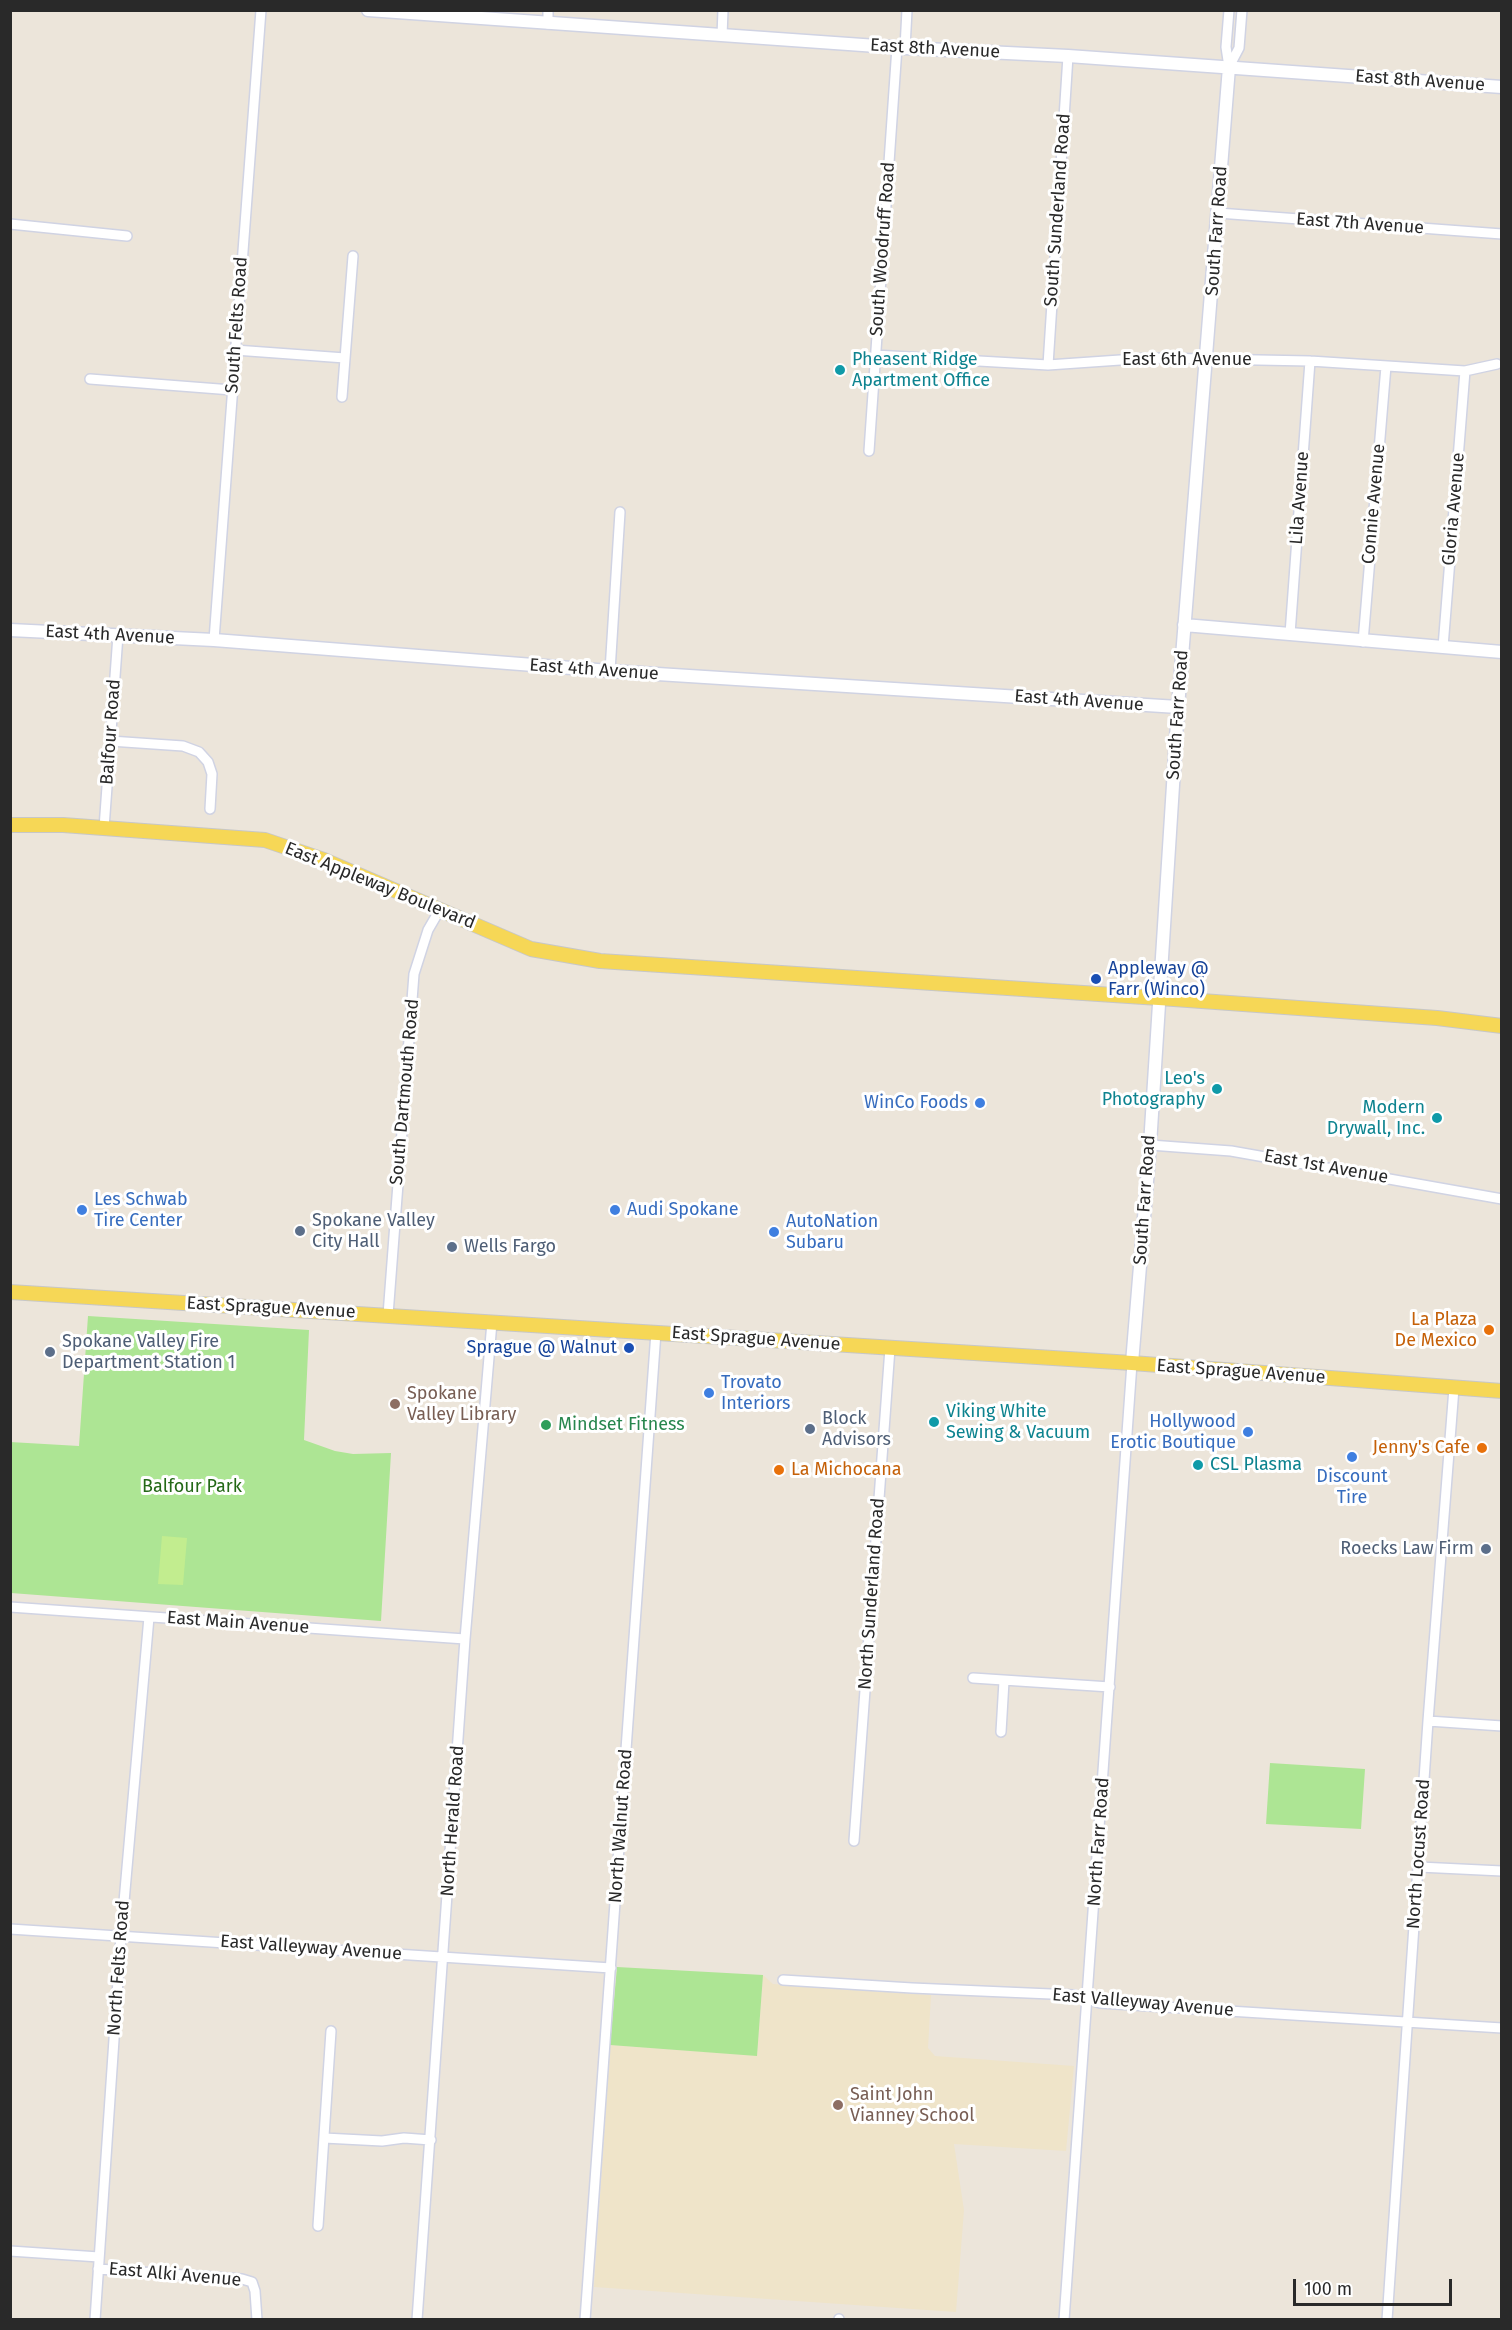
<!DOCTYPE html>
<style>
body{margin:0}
#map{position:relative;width:1512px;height:2330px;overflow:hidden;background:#ece5da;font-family:"Fira Sans",sans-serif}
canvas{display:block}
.frame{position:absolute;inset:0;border:12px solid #292929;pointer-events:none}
.scale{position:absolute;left:1293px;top:2279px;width:159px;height:27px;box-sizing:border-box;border:3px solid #292929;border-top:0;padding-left:8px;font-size:18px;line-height:21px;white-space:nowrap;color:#292929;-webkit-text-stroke:4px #fff;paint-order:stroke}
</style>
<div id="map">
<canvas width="1512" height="2330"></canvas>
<div class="frame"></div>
<div class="scale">100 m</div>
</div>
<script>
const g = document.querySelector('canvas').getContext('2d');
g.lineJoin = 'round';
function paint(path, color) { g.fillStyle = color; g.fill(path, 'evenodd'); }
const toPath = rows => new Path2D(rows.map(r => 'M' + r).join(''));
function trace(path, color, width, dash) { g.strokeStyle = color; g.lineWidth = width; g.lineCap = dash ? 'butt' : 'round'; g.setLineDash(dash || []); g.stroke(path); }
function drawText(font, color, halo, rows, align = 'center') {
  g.font = font + ' "Fira Sans",sans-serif'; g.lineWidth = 6; g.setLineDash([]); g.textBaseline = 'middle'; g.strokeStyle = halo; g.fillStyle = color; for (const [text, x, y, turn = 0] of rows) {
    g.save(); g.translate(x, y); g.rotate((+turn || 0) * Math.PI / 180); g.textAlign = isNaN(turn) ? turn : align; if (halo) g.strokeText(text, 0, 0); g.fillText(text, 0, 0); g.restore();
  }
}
paint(toPath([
 [763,1975,773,1984,931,1995,928,2048,935,2056,1074,2066,1066,2151,954,2144,964,2210,956,2312,594,2287,610,2045,757,2055]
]), '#efe4c9');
paint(toPath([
 [88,1316,309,1330,304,1440,335,1451,353,1454,391,1453,381,1621,11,1593,10,1442,79,1446],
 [1270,1763,1365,1769,1361,1829,1266,1824],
 [617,1967,763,1975,757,2056,610,2045]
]), '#ade594');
paint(toPath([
 [162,1536,187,1538,183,1585,158,1584]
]), '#c2ed8f');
const street = toPath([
 [1229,10,1226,47,1229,67],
 [548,24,548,10],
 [722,36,723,10],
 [905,48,907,10],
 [1229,67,1239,48,1242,10],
 [1218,213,1502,234],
 [10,224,127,236],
 [235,350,345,358],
 [875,355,1048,365,1149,358,1207,359,1310,361,1465,371,1497,364],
 [1048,365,1068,56],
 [90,379,232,390],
 [342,397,353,256],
 [869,451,897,47],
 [1290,634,1310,361],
 [214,640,261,10],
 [1363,642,1386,366],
 [1443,647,1465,371],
 [610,671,620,512],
 [110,741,183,746,199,752,208,762,212,774,210,809],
 [104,828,118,635],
 [1150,1145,1231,1151,1502,1199],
 [388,1315,414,974,428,930,439,911],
 [10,1607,465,1639],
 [973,1678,1110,1687],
 [1428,1721,1502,1726],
 [1001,1732,1004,1681],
 [854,1841,890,1348],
 [1419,1867,1502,1871],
 [10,1929,611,1968],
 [783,1980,912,1988,1074,1995,1100,2003,1502,2028],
 [324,2138,382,2141,404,2138,431,2140],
 [318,2226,331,2031],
 [10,2251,99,2257],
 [98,2269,242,2279,252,2282,255,2291,257,2320],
 [95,2320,121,1936,149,1617],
 [417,2320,465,1639,492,1322],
 [585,2320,656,1332],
 [839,2320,839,2319],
 [1064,2320,1132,1363],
 [1387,2320,1428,1721,1454,1388]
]);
const secondary = toPath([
 [368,10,905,48,1068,56,1502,87],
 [1184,625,1502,652],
 [10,630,214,640,610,671,1178,707],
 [1132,1363,1150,1145,1178,707,1229,67]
]);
const primary = toPath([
 [10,825,63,825,265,840,324,860,531,949,600,961,1174,999,1437,1018,1502,1026],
 [10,1292,1132,1363,1502,1391]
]);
trace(street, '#d0d3e3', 12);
trace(secondary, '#d0d3e3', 15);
trace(primary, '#c7c7c7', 16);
trace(street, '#fff', 9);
trace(secondary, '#fff', 12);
trace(primary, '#f6d756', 14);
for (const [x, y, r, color] of [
 [840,370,6,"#0f9aa8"],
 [1096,979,6,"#1a4fb4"],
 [1217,1089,6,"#0f9aa8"],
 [980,1103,6,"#3f7fe0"],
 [1437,1118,6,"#0f9aa8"],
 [82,1210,6,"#3f7fe0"],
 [615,1210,6,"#3f7fe0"],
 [300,1231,6,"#5c6f8a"],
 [774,1232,6,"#3f7fe0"],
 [452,1247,6,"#5c6f8a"],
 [1489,1330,6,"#e8710a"],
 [629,1348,6,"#1a4fb4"],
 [50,1352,6,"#5c6f8a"],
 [709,1393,6,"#3f7fe0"],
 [395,1404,6,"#8d6e63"],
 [934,1422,6,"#0f9aa8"],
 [546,1425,6,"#2e9e5b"],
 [810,1429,6,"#5c6f8a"],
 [1248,1432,6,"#3f7fe0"],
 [1482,1448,6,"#e8710a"],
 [1352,1457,6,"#3f7fe0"],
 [1198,1465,6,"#0f9aa8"],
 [779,1470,6,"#e8710a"],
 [1486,1549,6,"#5c6f8a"],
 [838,2105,6,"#8d6e63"]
]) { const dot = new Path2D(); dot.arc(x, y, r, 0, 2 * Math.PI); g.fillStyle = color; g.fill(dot); trace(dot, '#fff', 2); }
drawText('18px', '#292929', '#fff', [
 ["East 8th Avenue",935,49,3],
 ["East 8th Avenue",1420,81,4],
 ["South Sunderland Road",1058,210,-86],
 ["East 7th Avenue",1360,224,4],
 ["South Farr Road",1217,231,-86],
 ["South Woodruff Road",883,249,-86],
 ["South Felts Road",237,325,-86],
 ["East 6th Avenue",1187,360],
 ["Lila Avenue",1300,498,-86],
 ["Connie Avenue",1374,504,-85],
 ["Gloria Avenue",1454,509,-85],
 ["East 4th Avenue",110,635,3],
 ["East 4th Avenue",594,670,4],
 ["East 4th Avenue",1079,701,4],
 ["South Farr Road",1178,715,-86],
 ["Balfour Road",111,732,-86],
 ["East Appleway Boulevard",380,886,22],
 ["South Dartmouth Road",405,1092,-85],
 ["East 1st Avenue",1326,1167,10],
 ["South Farr Road",1145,1200,-86],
 ["East Sprague Avenue",271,1308,3],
 ["East Sprague Avenue",756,1339,4],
 ["East Sprague Avenue",1241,1372,4],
 ["North Sunderland Road",872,1594,-86],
 ["East Main Avenue",238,1623,4],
 ["North Herald Road",453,1821,-86],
 ["North Walnut Road",621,1826,-86],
 ["North Farr Road",1099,1842,-86],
 ["North Locust Road",1419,1854,-86],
 ["East Valleyway Avenue",311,1948,4],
 ["North Felts Road",119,1968,-86],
 ["East Valleyway Avenue",1143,2003,5],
 ["East Alki Avenue",175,2275,5]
]);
drawText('18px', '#0d838f', '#fff', [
 ["Pheasent Ridge",852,360],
 ["Apartment Office",852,381],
 ["Leo's",1205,1079,"right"],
 ["Photography",1205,1100,"right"],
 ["Modern",1425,1108,"right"],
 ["Drywall, Inc.",1425,1129,"right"],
 ["Viking White",946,1412],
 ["Sewing & Vacuum",946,1433],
 ["CSL Plasma",1210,1465]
], 'left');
drawText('18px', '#164399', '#fff', [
 ["Appleway @",1108,969],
 ["Farr (Winco)",1108,990],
 ["Sprague @ Walnut",617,1348,"right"]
], 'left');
drawText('18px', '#366cbe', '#fff', [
 ["WinCo Foods",968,1103,"right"],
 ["Les Schwab",94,1200],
 ["Tire Center",94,1221],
 ["Audi Spokane",627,1210],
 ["AutoNation",786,1222],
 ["Subaru",786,1243],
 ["Trovato",721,1383],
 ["Interiors",721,1404],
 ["Hollywood",1236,1422,"right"],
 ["Erotic Boutique",1236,1443,"right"],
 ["Discount",1352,1477,"center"],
 ["Tire",1352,1498,"center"]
], 'left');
drawText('18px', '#4e5e75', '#fff', [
 ["Spokane Valley",312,1221],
 ["City Hall",312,1242],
 ["Wells Fargo",464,1247],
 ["Spokane Valley Fire",62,1342],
 ["Department Station 1",62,1363],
 ["Block",822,1419],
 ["Advisors",822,1440],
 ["Roecks Law Firm",1474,1549,"right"]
], 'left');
drawText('18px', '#c56008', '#fff', [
 ["La Plaza",1477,1320],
 ["De Mexico",1477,1341],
 ["Jenny's Cafe",1470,1448],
 ["La Michocana",791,1470,"left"]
], 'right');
drawText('18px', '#785e54', '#fff', [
 ["Spokane",407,1394],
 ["Valley Library",407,1415],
 ["Saint John",850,2095],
 ["Vianney School",850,2116]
], 'left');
drawText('18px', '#27864d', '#fff', [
 ["Mindset Fitness",558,1425]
], 'left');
drawText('18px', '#246917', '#fff', [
 ["Balfour Park",192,1487]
]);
</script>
